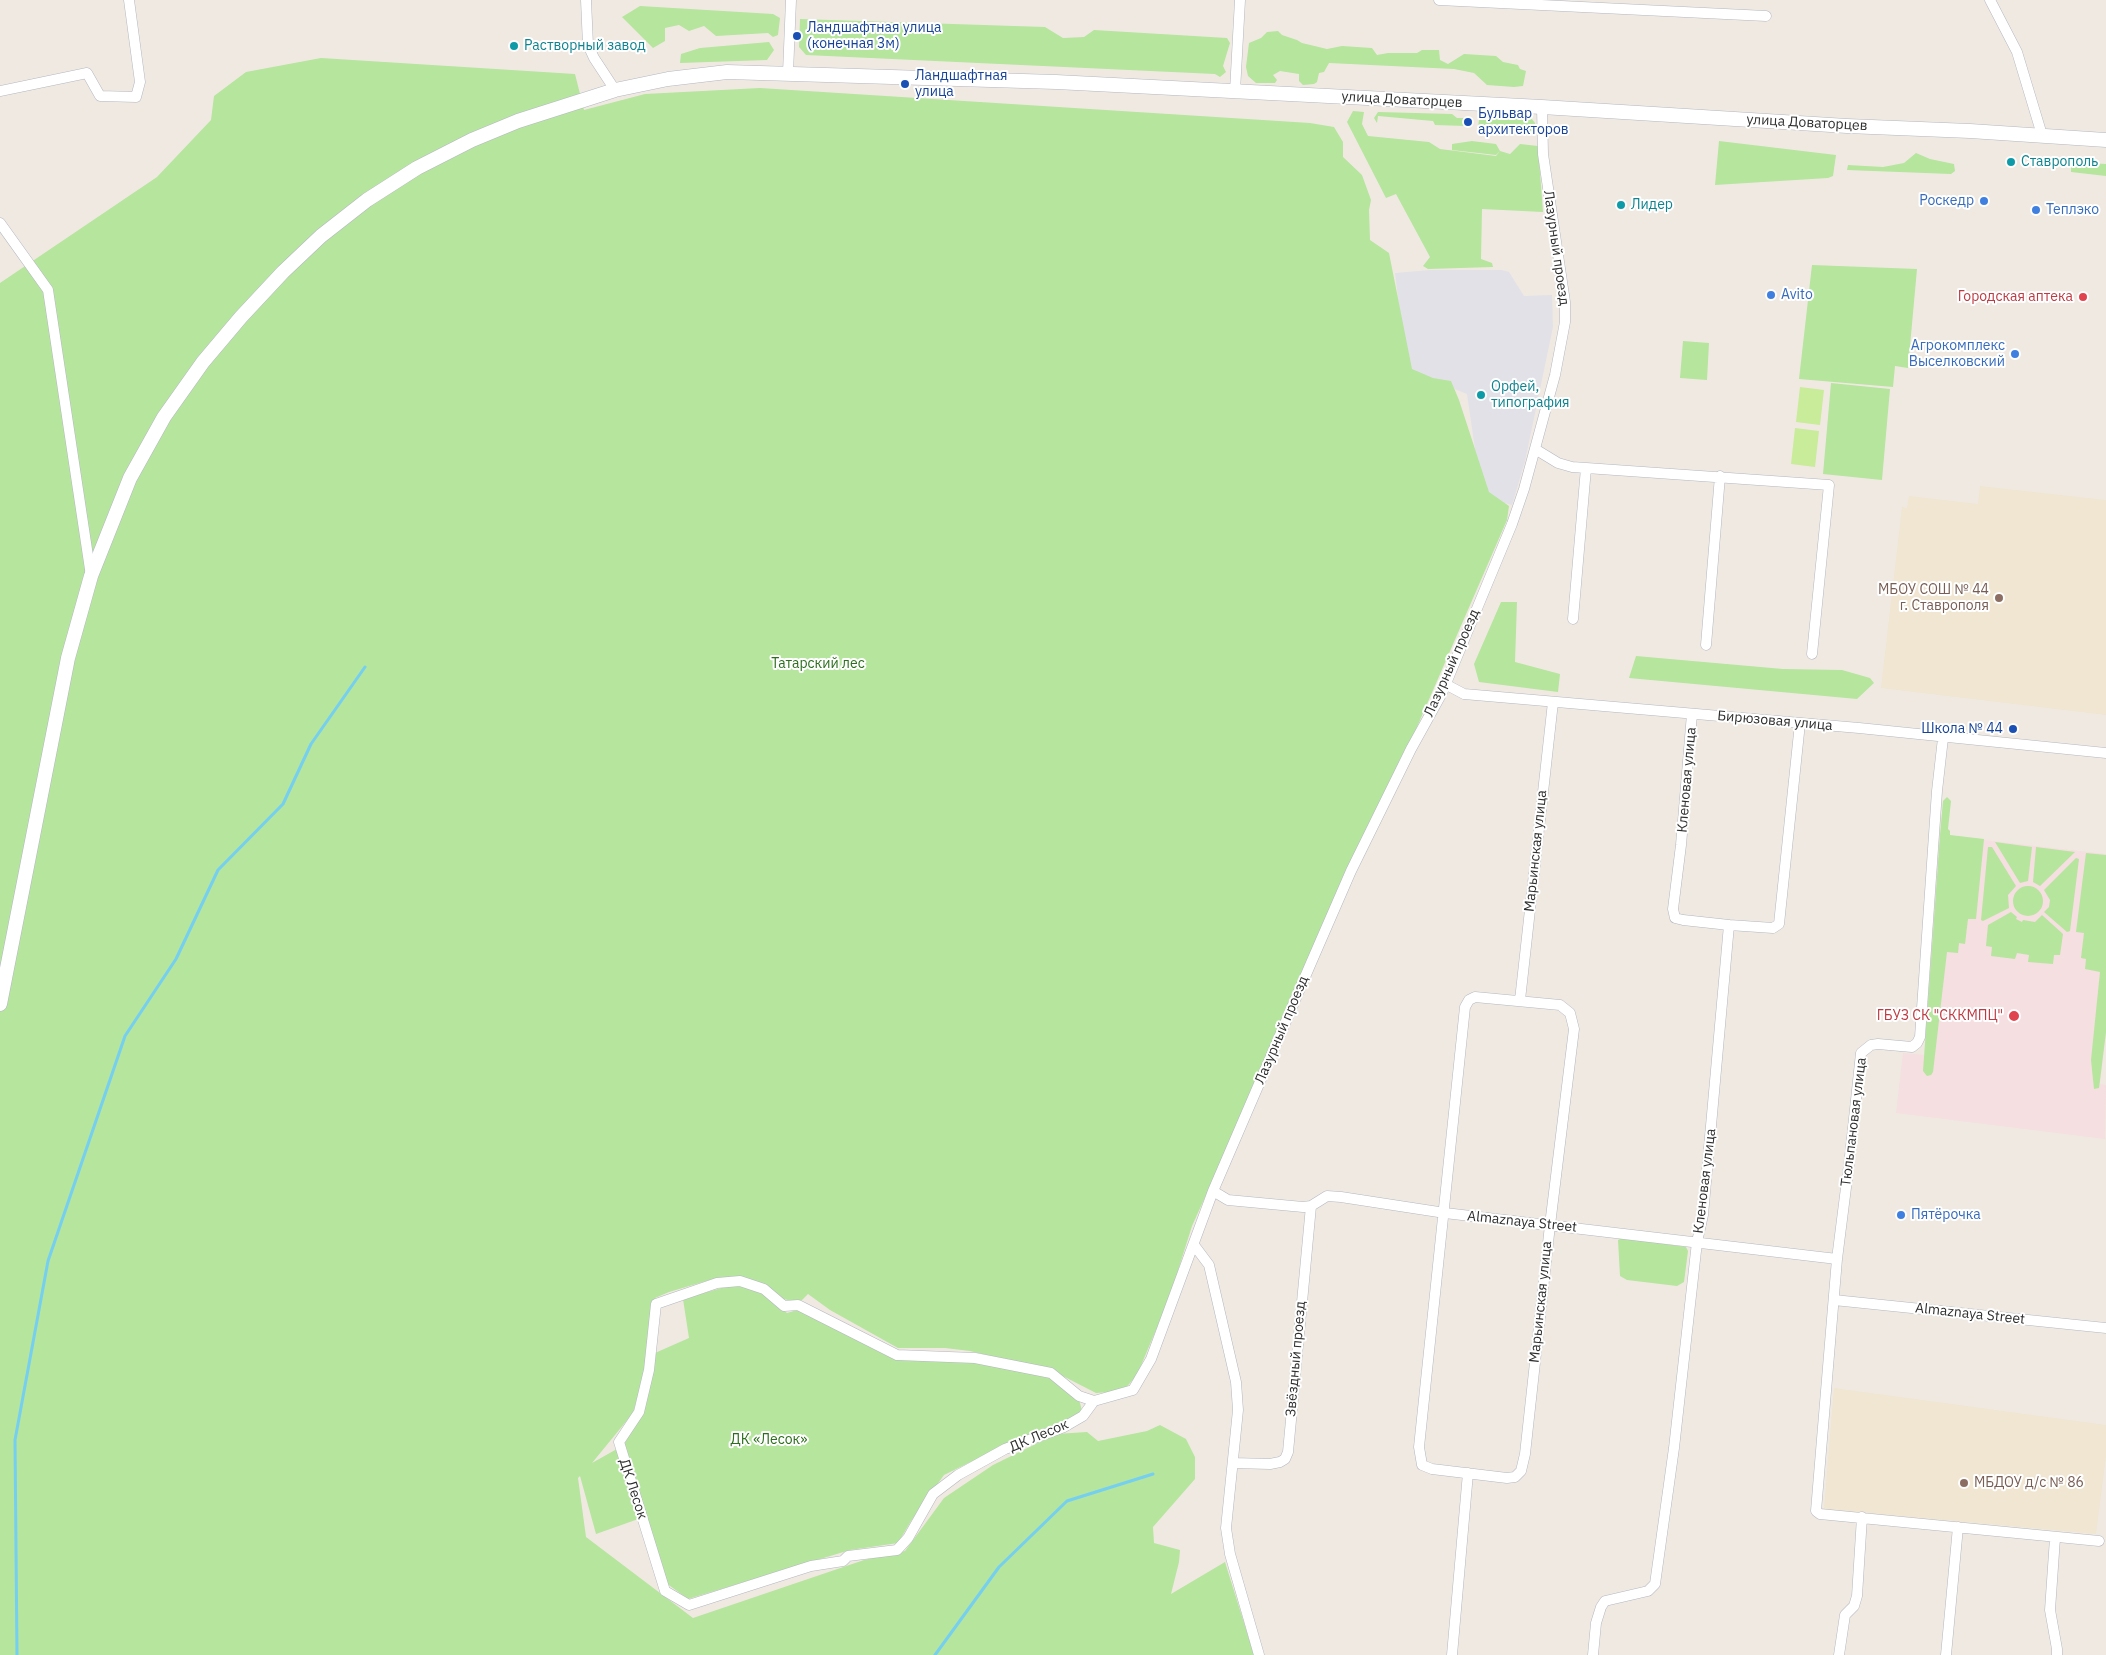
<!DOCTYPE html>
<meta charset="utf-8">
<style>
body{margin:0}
canvas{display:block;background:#efe9e1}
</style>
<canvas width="2106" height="1655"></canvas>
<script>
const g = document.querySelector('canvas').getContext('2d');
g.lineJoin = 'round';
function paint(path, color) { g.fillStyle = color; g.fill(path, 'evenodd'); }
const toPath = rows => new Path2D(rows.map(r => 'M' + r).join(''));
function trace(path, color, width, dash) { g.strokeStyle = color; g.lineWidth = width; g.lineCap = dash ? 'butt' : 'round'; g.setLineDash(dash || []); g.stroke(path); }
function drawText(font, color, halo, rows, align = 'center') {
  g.font = font + ' "IBM Plex Sans",sans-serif'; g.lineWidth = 4; g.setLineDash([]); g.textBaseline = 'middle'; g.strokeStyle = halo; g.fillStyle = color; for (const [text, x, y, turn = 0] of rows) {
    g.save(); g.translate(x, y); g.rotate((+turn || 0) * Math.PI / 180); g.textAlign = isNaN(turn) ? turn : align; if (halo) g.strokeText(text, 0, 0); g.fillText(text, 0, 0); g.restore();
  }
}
paint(toPath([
 [1430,270,1502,270,1509,272,1524,296,1552,295,1553,327,1525,461,1512,505,1482,497,1467,394,1407,370,1395,273]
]), '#e3e1e8');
paint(toPath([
 [1980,486,2106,500,2106,715,1881,688,1902,507,1907,508,1909,496,1978,504],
 [1834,1388,2106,1425,2106,1456,2096,1534,1824,1509]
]), '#f0e6d1');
paint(toPath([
 [1940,835,2106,854,2106,1032,2100,1084,2106,1085,2105,1139,1896,1113,1903,1053,1925,1055]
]), '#f5dfe0');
paint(toPath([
 [640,6,773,14,780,18,778,35,773,37,768,33,716,36,704,26,689,31,679,25,665,28,665,41,653,48,622,17],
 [800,19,1045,27,1063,38,1084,37,1094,30,1227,38,1230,43,1223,66,1226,72,1220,77,1215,74,806,55,799,47],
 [1278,31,1282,35,1297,40,1302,43,1327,49,1342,46,1372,48,1377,55,1388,53,1417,53,1422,50,1439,50,1440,60,1448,64,1464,54,1496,56,1503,62,1518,65,1520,69,1526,71,1523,86,1514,87,1487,85,1474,73,1454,69,1329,63,1324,72,1319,73,1317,82,1314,84,1303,85,1299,81,1299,74,1280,71,1273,75,1277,80,1275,83,1256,83,1248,76,1246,67,1249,43,1261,38,1267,32],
 [769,42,774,50,767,60,680,63,681,54,700,48],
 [321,58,575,74,584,110,645,94,760,88,1310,123,1334,127,1343,142,1343,157,1362,175,1371,200,1369,210,1370,240,1389,253,1412,369,1433,378,1451,381,1459,400,1489,492,1509,506,1507,520,1417,727,1192,1226,1169,1299,1137,1375,1123,1391,1096,1393,1055,1372,970,1351,945,1348,898,1348,830,1310,808,1294,802,1300,791,1301,757,1291,768,1297,787,1313,797,1310,901,1360,977,1361,1050,1376,1079,1399,1082,1411,1056,1426,997,1449,944,1475,911,1521,898,1543,850,1550,688,1599,666,1583,644,1517,596,1534,580,1476,578,1478,586,1537,693,1618,864,1560,905,1551,944,1498,993,1465,1056,1434,1087,1432,1098,1441,1147,1431,1160,1425,1186,1439,1195,1457,1195,1479,1153,1527,1154,1543,1180,1550,1179,1562,1171,1594,1225,1562,1254,1655,0,1655,0,283,157,177,211,120,214,96,246,72],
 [713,1279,732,1285,683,1299,689,1338,655,1353,644,1404,624,1445,592,1463,633,1413,648,1360,655,1298,669,1292],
 [1353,111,1364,112,1362,124,1368,136,1429,142,1440,149,1496,156,1500,151,1510,154,1520,144,1538,146,1543,212,1482,209,1481,259,1492,263,1493,267,1428,269,1423,266,1430,257,1396,194,1386,198,1347,122],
 [1378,112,1452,114,1457,118,1467,118,1466,126,1435,125,1433,121,1378,116,1377,123,1374,118],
 [1497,117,1531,118,1535,123,1536,135,1509,134,1509,130,1478,128,1479,120,1489,120],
 [1472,141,1496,144,1500,151,1496,155,1452,150,1452,144],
 [1719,141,1836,155,1833,176,1828,178,1715,185],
 [1916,153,1930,159,1954,164,1955,171,1951,174,1847,170,1848,165,1883,167,1904,163],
 [2071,162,2106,164,2106,176,2071,172],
 [1812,265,1917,269,1908,368,1895,366,1893,387,1799,379],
 [1683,341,1709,343,1707,380,1680,378],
 [1831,383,1890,389,1882,480,1823,474],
 [1501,602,1517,602,1515,662,1560,674,1558,692,1479,682,1474,664],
 [1636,656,1783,669,1842,670,1870,678,1874,683,1857,699,1629,678],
 [1947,797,1951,801,1948,829,1950,831,1950,835,1984,839,1976,919,1968,919,1965,944,1959,943,1958,953,1947,952,1933,1072,1931,1075,1927,1076,1923,1071,1940,835,1943,801],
 [1995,842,2032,847,2028,881,2020,883],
 [1988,847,1992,847,2016,886,2008,895,2009,908,1983,921,1981,920],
 [2036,847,2075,852,2040,886,2033,882],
 [2086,853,2106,855,2106,1032,2099,1088,2094,1089,2091,1060,2100,972,2085,969,2086,959,2081,958,2084,933,2076,932],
 [2076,858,2079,859,2070,931,2067,932,2044,912,2049,907,2050,900,2044,890],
 '2013 901a15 15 0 1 1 30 0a15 15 0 1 1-30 0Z',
 [2011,912,2017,917,2016,919,2022,922,2023,920,2035,922,2042,915,2063,934,2060,955,2054,955,2053,964,2028,962,2029,955,2017,953,2015,959,1991,956,1992,947,1986,946,1988,925],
 [1622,1238,1686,1247,1688,1251,1684,1282,1677,1286,1627,1280,1620,1276,1618,1240]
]), '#b6e59e');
paint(toPath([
 [1800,387,1824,390,1820,425,1796,422],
 [1795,428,1819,431,1815,467,1791,464]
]), '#c9ec9a');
trace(toPath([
 [17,1655,15,1440,48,1261,125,1036,176,959,218,870,283,804,311,744,365,667],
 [935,1655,999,1567,1067,1501,1153,1474]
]), '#75cff0', 3);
const minor = toPath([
 [586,0,588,45,594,58,615,90],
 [1439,0,1766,16],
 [1990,0,2017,52,2042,135],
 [788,73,791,0],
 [0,91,87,73,100,96,136,97,140,82,129,0],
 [1235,91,1240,0],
 [0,223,48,290,91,576],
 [1535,449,1558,463,1572,467,1829,485,1812,654],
 [1573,619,1586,468],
 [1706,645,1720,476],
 [1445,684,1464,694,1859,728,2106,753],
 [1943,738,1937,791,1920,1037,1917,1043,1912,1047,1878,1044,1871,1045,1861,1053,1850,1156,1837,1259,1816,1511,1820,1514,2099,1541],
 [1729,925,1773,928,1779,924,1800,723],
 [1475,997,1560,1005,1570,1013,1574,1029,1550,1225,1525,1454,1521,1471,1515,1477,1507,1478,1432,1469,1422,1465,1419,1447,1465,1007,1469,1000,1475,997],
 [1520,1000,1553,702],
 [1213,1191,1228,1200,1303,1207,1311,1206,1327,1196,1341,1197,1445,1213,1837,1259],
 [1194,1245,1209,1265,1236,1382,1238,1410,1226,1528,1230,1554,1259,1655],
 [1834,1300,2106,1328],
 [1094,1401,1079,1396,1051,1373,975,1358,897,1355,798,1305,784,1306,764,1289,740,1281,717,1283,656,1304,649,1370,639,1412,619,1442,665,1591,689,1605,811,1566,843,1561,848,1556,897,1550,908,1538,933,1494,958,1475,1005,1449,1064,1427,1083,1416,1094,1401,1133,1390,1151,1359,1213,1191,1311,963,1351,871,1411,749,1442,693,1512,524,1524,489,1555,375,1565,322,1565,302,1543,154,1542,107],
 [1233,1463,1270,1464,1280,1462,1285,1459,1288,1452,1311,1206],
 [2055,1538,2050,1610,2057,1649,2057,1655],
 [1452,1655,1468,1473],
 [1593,1655,1596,1623,1601,1607,1605,1601,1648,1591,1655,1584,1674,1448,1697,1242,1703,1215,1729,925,1683,920,1675,918,1673,909,1681,845,1692,714],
 [1839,1655,1845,1615,1854,1606,1857,1596,1862,1517],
 [1946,1655,1958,1527]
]);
const secondary = toPath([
 [0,1004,68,658,91,576,130,478,164,417,203,362,241,317,283,272,321,236,367,200,417,168,472,140,518,121,615,90,668,79,727,72,1056,82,1542,107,1847,126,1970,131,2106,140]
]);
trace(minor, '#b4b7c1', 11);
trace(secondary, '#b4b7c1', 15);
trace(minor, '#fff', 10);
trace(secondary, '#fff', 14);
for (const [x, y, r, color] of [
 [797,36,5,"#1a4fb4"],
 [514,46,5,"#0f9aa8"],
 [905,84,5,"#1a4fb4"],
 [1468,122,5,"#1a4fb4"],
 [2011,162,5,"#0f9aa8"],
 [1984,201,5,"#3f7fe0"],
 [1621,205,5,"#0f9aa8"],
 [2036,210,5,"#3f7fe0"],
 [1771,295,5,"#3f7fe0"],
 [2083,297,5,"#e0444e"],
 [2015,354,5,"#3f7fe0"],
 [1481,395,5,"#0f9aa8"],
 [1999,598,5,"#8d6e63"],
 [2013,729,5,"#1a4fb4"],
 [2014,1016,6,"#e0444e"],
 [1901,1215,5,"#3f7fe0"],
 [1964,1483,5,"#8d6e63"]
]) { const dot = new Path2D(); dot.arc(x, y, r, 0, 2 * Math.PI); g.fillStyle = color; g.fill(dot); trace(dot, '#fff', 2); }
drawText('14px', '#164399', '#fff', [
 ["Ландшафтная улица",807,28],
 ["(конечная 3м)",807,44],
 ["Ландшафтная",915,76],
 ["улица",915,92],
 ["Бульвар",1478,114],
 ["архитекторов",1478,130],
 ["Школа № 44",2003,729,"right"]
], 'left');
drawText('14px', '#0d838f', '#fff', [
 ["Растворный завод",524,46],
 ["Ставрополь",2021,162],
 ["Лидер",1631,205],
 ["Орфей,",1491,387],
 ["типография",1491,403]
], 'left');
drawText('14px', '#2e2e2e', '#fff', [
 ["улица Доваторцев",1402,100,3],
 ["улица Доваторцев",1807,123,3],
 ["Лазурный проезд",1556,248,82],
 ["Лазурный проезд",1452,663,-66],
 ["Бирюзовая улица",1775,721,5],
 ["Кленовая улица",1687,780,-85],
 ["Марьинская улица",1536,851,-84],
 ["Лазурный проезд",1282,1030,-67],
 ["Тюльпановая улица",1854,1122,-83],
 ["Кленовая улица",1705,1181,-83],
 ["Almaznaya Street",1522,1222,6],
 ["Марьинская улица",1541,1302,-84],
 ["Almaznaya Street",1970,1314,6],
 ["Звёздный проезд",1296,1359,-85],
 ["ДК Лесок",1039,1436,-23],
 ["ДК Лесок",633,1489,72]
]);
drawText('14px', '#366cbe', '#fff', [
 ["Роскедр",1974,201,"right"],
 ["Теплэко",2046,210],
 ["Avito",1781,295],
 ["Агрокомплекс",2005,346,"right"],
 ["Выселковский",2005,362,"right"],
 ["Пятёрочка",1911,1215]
], 'left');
drawText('14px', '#be3a42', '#fff', [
 ["Городская аптека",2073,297],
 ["ГБУЗ СК \"СККМПЦ\"",2003,1016]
], 'right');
drawText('14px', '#785e54', '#fff', [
 ["МБОУ СОШ № 44",1989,590],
 ["г. Ставрополя",1989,606],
 ["МБДОУ д/с № 86",1974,1483,"left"]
], 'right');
drawText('14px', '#2c6e1b', '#fff', [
 ["Татарский лес",818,664],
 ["ДК «Лесок»",769,1440]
]);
</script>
